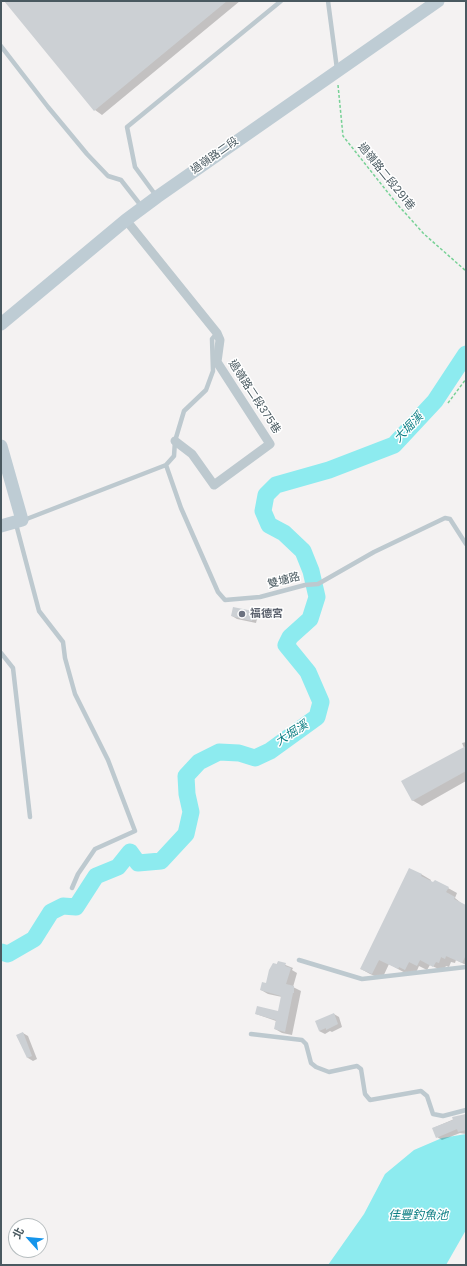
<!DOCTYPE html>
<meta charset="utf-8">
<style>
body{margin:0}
#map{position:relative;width:467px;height:1266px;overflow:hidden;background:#f4f2f2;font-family:Poppins,"Noto Sans TC",sans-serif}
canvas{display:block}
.frame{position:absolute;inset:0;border:2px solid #495960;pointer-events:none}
.north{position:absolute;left:8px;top:1218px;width:40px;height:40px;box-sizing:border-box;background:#fff;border:1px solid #b6bdbf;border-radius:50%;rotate:297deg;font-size:11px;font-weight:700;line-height:16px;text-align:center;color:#495960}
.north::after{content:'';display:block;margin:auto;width:14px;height:18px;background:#1595eb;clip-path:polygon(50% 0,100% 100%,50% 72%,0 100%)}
</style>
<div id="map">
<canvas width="467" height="1266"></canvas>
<div class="frame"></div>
<div class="north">北</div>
</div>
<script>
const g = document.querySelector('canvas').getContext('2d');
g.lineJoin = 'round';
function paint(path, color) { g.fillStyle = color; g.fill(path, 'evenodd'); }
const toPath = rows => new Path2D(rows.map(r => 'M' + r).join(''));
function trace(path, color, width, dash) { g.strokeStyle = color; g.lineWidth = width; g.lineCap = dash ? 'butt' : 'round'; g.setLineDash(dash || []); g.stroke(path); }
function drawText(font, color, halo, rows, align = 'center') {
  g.font = font + ' Poppins,"Noto Sans TC",sans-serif'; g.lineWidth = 3; g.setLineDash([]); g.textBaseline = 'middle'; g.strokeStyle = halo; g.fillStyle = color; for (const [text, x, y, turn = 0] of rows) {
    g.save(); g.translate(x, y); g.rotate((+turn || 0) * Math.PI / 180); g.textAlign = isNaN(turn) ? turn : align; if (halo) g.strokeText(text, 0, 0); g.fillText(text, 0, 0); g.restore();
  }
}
paint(toPath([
 [466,1134,466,1230,446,1265,328,1265,364,1214,385,1174,414,1150,442,1138]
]), '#8debef');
paint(toPath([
 [5,1,240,1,102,115,95,110],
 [253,612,258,615,256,623,237,619,232,616],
 [466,742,466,781,422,806,412,800,464,748,462,743],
 [421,874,431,880,430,882,448,888,457,893,455,898,466,907,466,965,456,960,455,963,451,962,449,967,446,966,443,971,430,965,427,970,419,966,415,975,407,974,389,964,382,979,370,974,361,969],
 [278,962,293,968,292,970,297,973,293,987,301,991,292,1035,282,1033,275,1029,276,1021,256,1014,279,1012,282,997,268,994,261,990,267,984],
 [334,1014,339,1017,342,1027,332,1032,330,1031,325,1034,319,1031],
 [23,1033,28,1036,37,1059,33,1061,28,1058,17,1036],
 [466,1114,466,1134,460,1133,442,1140,437,1137,433,1128]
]), '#0003');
trace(toPath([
 [1,952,8,954,34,939,51,912,63,906,76,907,96,876,118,867,130,852,138,863,161,861,186,834,191,812,187,794,186,776,199,762,219,752,239,753,255,758,270,751,317,717,321,702,308,672,286,645,290,637,310,619,317,597,311,571,303,551,284,533,269,525,263,511,266,495,276,485,329,470,394,445,435,401,466,354]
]), '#8debef', 17);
paint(toPath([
 [4,1,227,1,94,111],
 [233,607,253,611,252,621,231,616],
 [466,746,466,771,412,801,401,781],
 [409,868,422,874,421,876,433,882,435,880,449,887,446,892,455,897,454,899,466,905,466,955,462,963,446,956,445,959,441,957,439,963,436,962,433,967,420,960,417,966,409,962,405,970,399,967,398,969,379,960,372,974,360,969],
 [278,961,286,963,285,966,291,968,286,984,294,986,294,993,293,993,285,1032,274,1029,276,1020,255,1014,257,1006,278,1011,281,996,260,990,262,982,266,983,269,970,273,963,277,964],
 [334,1013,338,1024,326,1030,326,1028,319,1031,315,1021],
 [23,1032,32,1056,27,1058,16,1035],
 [466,1114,466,1130,458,1132,457,1129,436,1138,432,1128,453,1120,452,1117]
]), '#ccd0d4');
trace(toPath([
 [338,85,343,136,397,204,424,234,466,271],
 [448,403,466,379]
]), '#77d196', 1.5, [3, 2]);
trace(toPath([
 [328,1,337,69],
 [1,46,48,107,87,154,108,176,121,180,142,207],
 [157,197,135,167,127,127,281,1],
 [166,465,181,508,218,592,225,600,260,597,305,585,318,584,374,552,445,518,450,519,466,544],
 [24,520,166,465,174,456,175,441,184,411,206,390,213,371,212,339,217,333],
 [16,524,39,611,63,642,65,658,75,694,108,760,135,831,95,849,78,874,72,888],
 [1,653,13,668,30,817],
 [299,960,362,979,466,967],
 [251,1034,302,1040,306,1044,311,1063,316,1067,329,1072,357,1066,361,1069,365,1094,370,1100,421,1091,427,1096,433,1114,443,1116,466,1110]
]), '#bdc9cf', 4.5);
trace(toPath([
 [126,220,217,333,220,340,217,362,270,444,214,485,192,454,175,441]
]), '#bdc9cf', 9);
trace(toPath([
 [1,324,126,220,157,197,438,1],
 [1,446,22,520,1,526]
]), '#beccd4', 13);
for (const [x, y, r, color] of [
 [242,614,4,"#6b7280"]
]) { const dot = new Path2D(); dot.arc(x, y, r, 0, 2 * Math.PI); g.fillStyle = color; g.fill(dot); trace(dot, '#fff', 1.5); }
drawText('11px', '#495960', '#fff', [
 ["過嶺路二段",215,156,-35],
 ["過嶺路二段291巷",386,177,51],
 ["過嶺路二段375巷",254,397,57],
 ["雙塘路",284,581,-15]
]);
drawText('bold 11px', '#5b616d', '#fff', [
 ["福德宮",250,614]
], 'left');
drawText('italic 12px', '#0b7e83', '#fff', [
 ["大堀溪",409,428,-46],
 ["大堀溪",292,734,-33],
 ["佳豐釣魚池",418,1216]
]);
</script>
